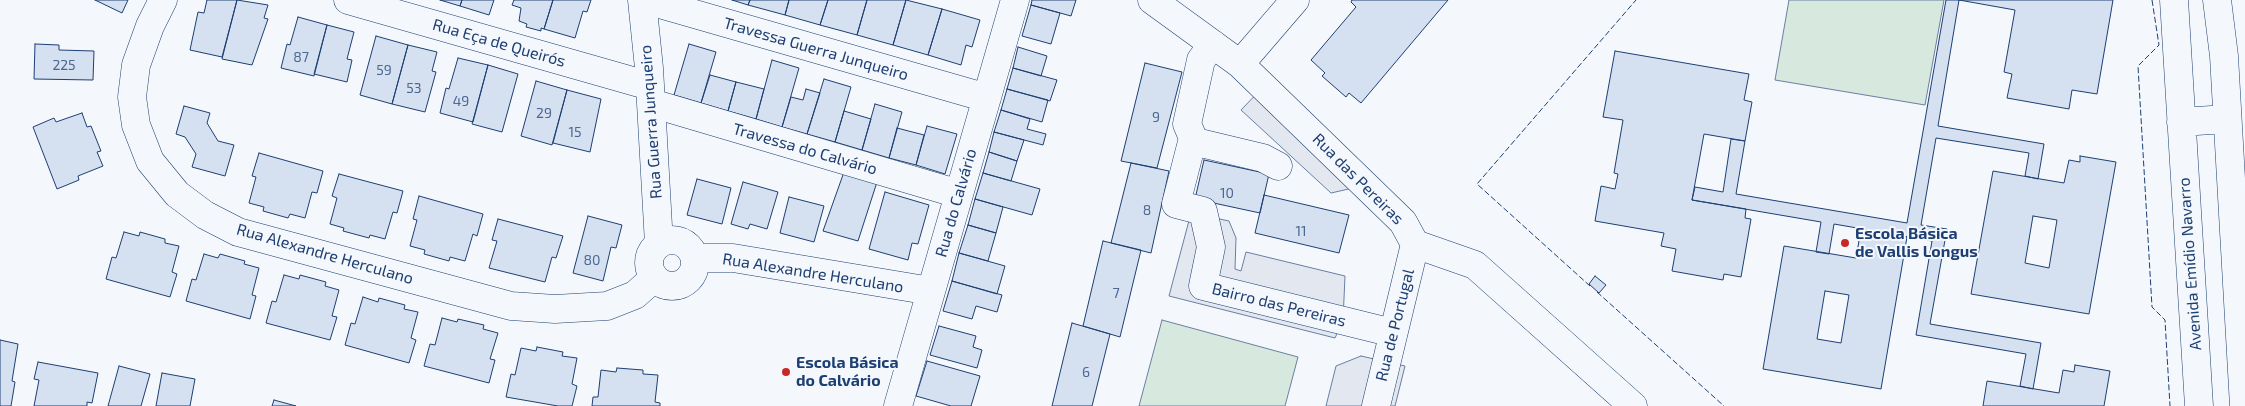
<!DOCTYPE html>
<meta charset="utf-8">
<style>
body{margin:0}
canvas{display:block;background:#f4f7fb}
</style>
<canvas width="2245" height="406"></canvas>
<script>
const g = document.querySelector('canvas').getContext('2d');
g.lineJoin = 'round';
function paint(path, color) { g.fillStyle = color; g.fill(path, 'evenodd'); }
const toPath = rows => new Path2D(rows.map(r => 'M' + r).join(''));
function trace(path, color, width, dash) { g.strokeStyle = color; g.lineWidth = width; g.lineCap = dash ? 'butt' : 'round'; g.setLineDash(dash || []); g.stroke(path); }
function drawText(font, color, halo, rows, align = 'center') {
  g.font = font + ' "Exo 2",sans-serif'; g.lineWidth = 4; g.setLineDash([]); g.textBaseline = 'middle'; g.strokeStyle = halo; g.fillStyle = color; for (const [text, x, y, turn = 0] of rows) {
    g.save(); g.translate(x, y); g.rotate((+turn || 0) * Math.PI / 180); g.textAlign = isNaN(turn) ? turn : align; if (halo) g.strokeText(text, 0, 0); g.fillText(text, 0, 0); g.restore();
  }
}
const green = toPath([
 [1789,0,1944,0,1925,105,1775,80,1789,0],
 [1162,320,1298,357,1285,406,1139,406,1162,320]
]);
paint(green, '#d7e8df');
trace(green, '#687fa3', 1);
const parking = toPath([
 [1264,86,1353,188,1331,193,1241,110,1264,86],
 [1191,213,1229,221,1236,238,1235,269,1241,271,1246,252,1345,276,1343,321,1335,338,1169,296,1191,213],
 [1361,356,1405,366,1395,406,1326,406,1336,366,1361,356]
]);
paint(parking, '#e3e8f0');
trace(parking, '#687fa3', 1);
const building = toPath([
 [95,0,128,0,122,13,95,0],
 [207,0,237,0,222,57,190,50,198,12,204,13,207,0],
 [237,0,268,5,264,18,268,19,252,65,222,59,237,0],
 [440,0,462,0,460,6,440,0],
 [462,0,494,0,489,15,460,6,462,0],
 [514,0,553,0,544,29,541,28,541,31,526,27,527,24,519,21,521,8,512,5,514,0],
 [553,0,591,0,587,12,583,11,575,38,544,29,553,0],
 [732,0,750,0,748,5,732,0],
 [750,0,789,0,785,15,748,5,750,0],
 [789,0,828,0,820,25,785,15,789,0],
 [828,0,867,0,857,35,820,25,828,0],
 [867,0,906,0,893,45,857,35,867,0],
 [906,0,942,9,928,55,893,45,906,0],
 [1032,0,1076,0,1071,16,1031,5,1032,0],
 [1352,0,1448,0,1361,103,1349,93,1346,97,1322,76,1325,73,1311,60,1356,7,1351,2,1352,0],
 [1946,0,1959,0,1938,126,2044,144,2038,179,2025,176,2029,153,1936,138,1921,225,1947,229,1930,324,2041,343,2033,389,2020,386,2026,354,1916,335,1932,241,1834,224,1829,254,1816,252,1821,222,1692,200,1695,187,1723,192,1731,139,1745,141,1736,194,1907,223,1946,0],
 [1959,0,2113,0,2097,94,2072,90,2069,109,2007,98,2012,74,2004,72,2015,10,1959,0],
 [1031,5,1060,13,1051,44,1022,36,1031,5],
 [942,9,980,20,972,47,966,45,961,65,928,55,942,9],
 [298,17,327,25,314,76,281,68,287,44,290,45,298,17],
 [327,25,354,32,347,59,352,60,347,82,314,74,327,25],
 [376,36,408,45,392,104,360,95,376,36],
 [35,44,59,45,59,50,94,51,93,80,34,79,35,44],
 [689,44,716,52,701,103,674,95,689,44],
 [408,45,437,52,432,71,436,72,425,112,392,104,408,45],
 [1018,47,1047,56,1041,76,1013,68,1018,47],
 [1615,51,1749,74,1744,100,1752,102,1745,141,1704,134,1692,200,1746,209,1745,218,1751,219,1741,277,1724,274,1723,280,1672,271,1676,249,1661,246,1664,233,1595,221,1601,186,1615,189,1618,174,1614,173,1623,120,1603,117,1615,51],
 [458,58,488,65,473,122,440,113,446,88,449,89,458,58],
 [772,60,799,68,782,127,756,119,772,60],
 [1145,63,1182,72,1157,168,1121,161,1145,63],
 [488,65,518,74,502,132,472,124,488,65],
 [1013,68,1057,80,1050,101,1007,89,1013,68],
 [710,75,736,82,728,111,701,103,710,75],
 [824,79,851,87,835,142,807,134,824,79],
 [536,81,567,90,552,145,521,136,536,81],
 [736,82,764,89,756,119,728,111,736,82],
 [806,89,820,93,807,134,782,127,791,97,803,100,806,89],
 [1007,89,1048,100,1042,122,1001,110,1007,89],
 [567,90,601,99,590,152,553,143,567,90],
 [875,104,902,112,889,158,862,150,875,104],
 [184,106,210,113,207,123,218,141,234,145,225,176,192,167,196,154,185,137,176,134,184,106],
 [1001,110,1030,119,1027,129,1046,134,1043,145,994,132,1001,110],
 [844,111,871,119,862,150,835,142,844,111],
 [82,113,87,127,91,126,101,151,97,152,103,166,78,176,79,180,57,189,33,127,54,118,56,122,82,113],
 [927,126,957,134,945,174,916,165,927,126],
 [897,128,924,135,916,165,889,158,897,128],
 [994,132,1024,140,1017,161,989,152,994,132],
 [989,152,1017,161,1011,181,983,173,989,152],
 [259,153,323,171,317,193,312,192,305,218,290,214,288,218,263,211,264,207,249,203,256,177,252,176,259,153],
 [2080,156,2116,162,2089,314,1971,294,1993,171,2064,183,2069,160,2080,162,2080,156],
 [2033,216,2057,220,2049,268,2025,263,2033,216],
 [1204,160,1269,174,1260,213,1195,199,1204,160],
 [1131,163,1169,171,1151,253,1111,243,1131,163],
 [844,172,877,182,858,241,823,231,844,172],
 [983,173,1040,189,1032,215,975,199,983,173],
 [339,174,403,191,397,213,393,212,385,239,370,235,369,238,343,231,344,228,330,224,337,198,332,196,339,174],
 [697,179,731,188,722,224,687,215,697,179],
 [743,182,778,192,767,229,750,224,748,229,731,224,743,182],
 [885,192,929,205,918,244,912,243,908,260,869,249,885,192],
 [1264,195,1349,215,1339,253,1255,233,1264,195],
 [419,196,483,214,477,236,473,234,465,261,450,257,449,261,424,254,425,250,410,246,417,220,413,219,419,196],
 [789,197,824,206,814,242,780,233,789,197],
 [975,199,1003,207,996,233,968,225,975,199],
 [588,216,622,225,616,248,611,247,603,281,573,273,588,216],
 [498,219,563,236,556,258,552,257,545,282,489,268,497,241,492,240,498,219],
 [968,225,996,233,988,261,959,253,968,225],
 [1873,231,1907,237,1881,389,1763,369,1784,246,1856,258,1860,235,1871,237,1873,231],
 [1825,291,1849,295,1841,343,1817,339,1825,291],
 [124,232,139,236,140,232,165,239,165,243,179,246,172,272,177,274,170,297,106,279,112,257,116,258,124,232],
 [1103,241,1141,250,1120,337,1083,326,1103,241],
 [959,253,1005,266,997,294,952,281,959,253],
 [204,254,218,258,220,254,245,261,244,264,259,268,252,295,256,296,250,319,186,301,192,279,196,280,204,254],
 [284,275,299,279,300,275,326,282,325,286,339,290,332,316,337,317,330,340,266,323,272,301,276,302,284,275],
 [1595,276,1606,285,1599,293,1589,284,1595,276],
 [952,281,1002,295,997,312,976,306,972,319,943,311,952,281],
 [363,297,378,302,379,298,405,305,404,309,418,312,411,338,416,340,409,363,345,345,351,323,355,324,363,297],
 [442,318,457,322,458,319,484,325,483,329,498,333,490,359,495,360,489,383,424,366,430,344,435,345,442,318],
 [1072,323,1110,334,1092,406,1052,406,1072,323],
 [939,326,976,336,973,347,982,350,977,368,930,355,939,326],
 [0,340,18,344,12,381,15,382,11,406,0,406,0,340],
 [537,347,563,352,562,356,577,358,572,384,577,386,572,406,558,406,506,397,511,374,515,375,521,348,536,351,537,347],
 [927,361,980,376,971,406,951,406,916,396,927,361],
 [38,362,98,373,92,403,87,402,87,406,34,406,39,380,34,379,38,362],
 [2075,365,2110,371,2104,406,1983,406,1987,381,2059,393,2063,370,2074,372,2075,365],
 [119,366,150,374,141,406,108,406,119,366],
 [617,368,643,370,643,374,658,375,655,402,660,403,660,406,592,406,593,397,598,397,601,370,616,372,617,368],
 [162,373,195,379,190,406,156,406,162,373],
 [274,400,296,406,272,406,274,400]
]);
paint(building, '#d5e0f0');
trace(building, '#1d3f73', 1);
const minor = toPath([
 [163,0,150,26,136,65,132,97,136,125,150,161,177,194,205,215,238,232,511,306,555,309,607,306,635,295,654,278],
 [348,0,650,86],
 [642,0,649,68,659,244],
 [646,0,987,98],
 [1152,0,1240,64,1403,222,1415,244,1475,265,1633,406],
 [1213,44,1201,60,1187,124,1193,138,1176,204,1203,211,1211,247,1203,286,1393,333],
 [1240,64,1295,0],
 [651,103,959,194],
 [1192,141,1263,158,1278,166],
 '649 263a23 23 0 1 1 46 0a23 23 0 1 1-46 0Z',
 [695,258,733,258,931,291],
 [898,406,1015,0],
 [1376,406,1415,244]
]);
const major = toPath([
 [2174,0,2199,406],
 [2217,0,2224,56,2244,406],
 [2181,122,2227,119]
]);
trace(minor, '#1d3f73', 29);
trace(major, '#1d3f73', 29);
trace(minor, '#f4f7fb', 28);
trace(major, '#f4f7fb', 28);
trace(toPath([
 [2152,0,2159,45,2138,66,2152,307,2165,320,2170,406],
 [1590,286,1477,184,1636,0],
 [1597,292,1724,406]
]), '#1d3f73', 1, [6, 2.5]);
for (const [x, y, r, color] of [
 [1845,243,5,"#c62828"],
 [786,372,5,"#c62828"]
]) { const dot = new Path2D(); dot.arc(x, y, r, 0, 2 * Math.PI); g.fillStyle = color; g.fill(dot); trace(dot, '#f4f7fb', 2); }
drawText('14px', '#4b6792', null, [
 ["87",301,57],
 ["225",64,65],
 ["59",384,70],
 ["53",414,88],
 ["49",461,101],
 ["29",544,113],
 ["9",1156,117],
 ["15",575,132],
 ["10",1227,193],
 ["8",1147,210],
 ["11",1301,231],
 ["80",592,260],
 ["7",1116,293],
 ["6",1086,372]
]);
drawText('16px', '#1d3f73', '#f4f7fb', [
 ["Rua Eça de Queirós",499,43,16],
 ["Travessa Guerra Junqueiro",816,49,16],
 ["Rua Guerra Junqueiro",651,122,-94],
 ["Travessa do Calvário",805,149,16],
 ["Rua das Pereiras",1358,179,45],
 ["Rua do Calvário",956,203,-74],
 ["Rua Alexandre Herculano",325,254,16],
 ["Avenida Emídio Navarro",2190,264,-94],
 ["Rua Alexandre Herculano",813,273,9],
 ["Bairro das Pereiras",1279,305,14],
 ["Rua de Portugal",1395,325,-76]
]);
drawText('bold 16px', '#1d3f73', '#f4f7fb', [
 ["Escola Básica",1855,234],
 ["de Vallis Longus",1855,252],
 ["Escola Básica",796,363],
 ["do Calvário",796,381]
], 'left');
</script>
